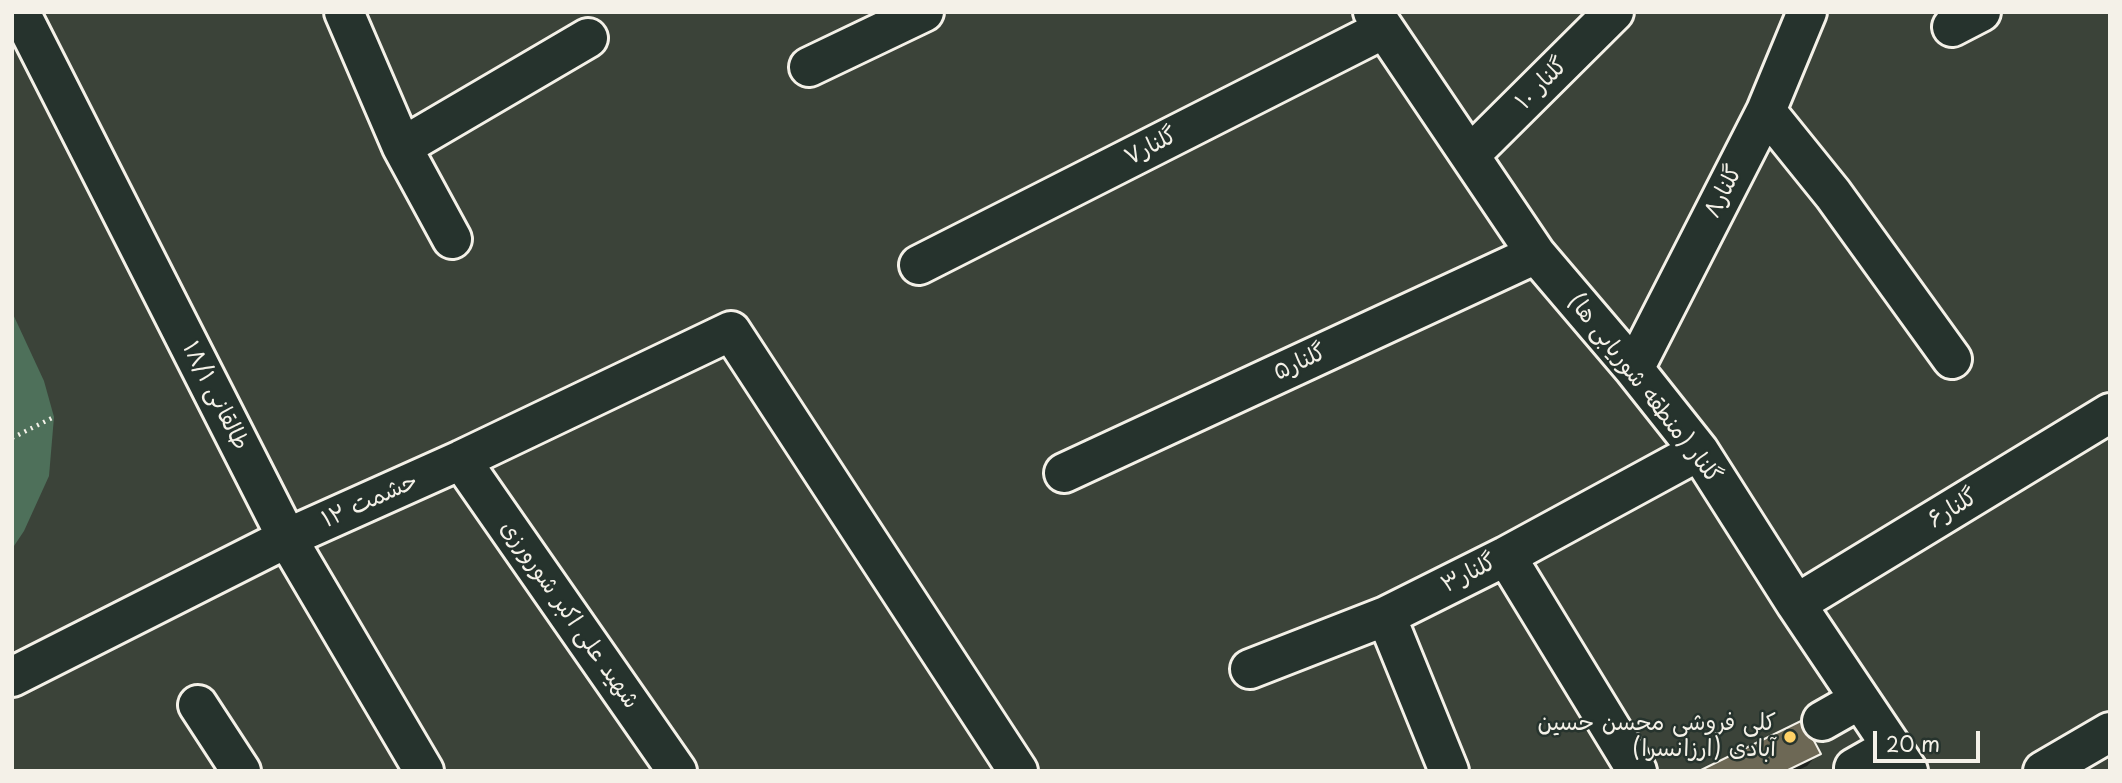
<!DOCTYPE html>
<meta charset="utf-8">
<style>
body{margin:0}
#map{position:relative;width:2122px;height:783px;overflow:hidden;background:#3b4339;font-family:"Playpen Sans",sans-serif}
canvas{display:block}
.frame{position:absolute;inset:0;border:14px solid #f4f1e8;pointer-events:none}
.scale{position:absolute;left:1873px;top:731px;width:107px;height:32px;box-sizing:border-box;border:4px solid #f4f1e8;border-top:0;padding-left:9px;font-size:21px;line-height:24px;white-space:nowrap;color:#f4f1e8;-webkit-text-stroke:5px #26332d;paint-order:stroke}
</style>
<div id="map">
<canvas width="2122" height="783"></canvas>
<div class="frame"></div>
<div class="scale">20 m</div>
</div>
<script>
const g = document.querySelector('canvas').getContext('2d');
g.lineJoin = 'round';
function paint(path, color) { g.fillStyle = color; g.fill(path, 'evenodd'); }
const toPath = rows => new Path2D(rows.map(r => 'M' + r).join(''));
function trace(path, color, width, dash) { g.strokeStyle = color; g.lineWidth = width; g.lineCap = dash ? 'butt' : 'round'; g.setLineDash(dash || []); g.stroke(path); }
function drawText(font, color, halo, rows, align = 'center') {
  g.font = font + ' "Playpen Sans","Playpen Sans Arabic",sans-serif'; g.lineWidth = 5; g.setLineDash([]); g.textBaseline = 'middle'; g.strokeStyle = halo; g.fillStyle = color; for (const [text, x, y, turn = 0] of rows) {
    g.save(); g.translate(x, y); g.rotate((+turn || 0) * Math.PI / 180); g.textAlign = isNaN(turn) ? turn : align; if (halo) g.strokeText(text, 0, 0); g.fillText(text, 0, 0); g.restore();
  }
}
paint(toPath([
 [12,312,44,381,54,417,49,476,24,531,12,549]
]), '#4e705a');
paint(toPath([
 [1818,754,1807,766,1796,771,1703,771]
]), '#0007');
const building = toPath([
 [1803,720,1821,754,1786,771,1699,771,1803,720]
]);
paint(building, '#6d6855');
trace(building, '#f4f1e8', 2);
const minor = toPath([
 [20,12,287,538,424,771],
 [344,12,402,147,588,38],
 [1373,12,1536,254,1634,369,1699,451,1796,604,1908,771],
 [1952,27,1981,12],
 [809,67,924,12],
 [1766,111,1833,194,1952,359],
 [402,147,452,239],
 [1470,155,1614,12],
 [919,265,1384,29],
 [1634,369,1766,111,1807,12],
 [461,460,677,771],
 [1064,473,1536,254],
 [1506,556,1637,771],
 [1796,604,2110,413],
 [1250,669,1386,616],
 [12,677,287,538,461,460,731,331,1018,771],
 [198,705,241,771],
 [1822,721,1859,700],
 [1854,768,1891,747],
 [1449,771,1386,616,1506,556,1699,451],
 [2043,771,2110,732]
]);
trace(minor, '#f4f1e8', 44);
trace(toPath([
 [12,438,54,417]
]), '#f4f1e8', 4.5, [2, 5]);
trace(minor, '#26332d', 38);
for (const [x, y, r, color] of [
 [1790,737,7,"#ffd166"]
]) { const dot = new Path2D(); dot.arc(x, y, r, 0, 2 * Math.PI); g.fillStyle = color; g.fill(dot); trace(dot, '#26332d', 2.5); }
drawText('23px', '#f4f1e8', '#26332d', [
 ["گلنار ۱۰",1542,84,-45],
 ["گلنار۷",1151,147,-27],
 ["گلنار۸",1724,192,-63],
 ["گلنار۵",1300,363,-25],
 ["گلنار (منطقه شوریابی ها)",1644,389,52],
 ["طالقانی ۱۸/۱",215,396,63],
 ["حشمت ۱۲",370,501,-24],
 ["گلنار۶",1953,509,-31],
 ["گلنار۳",1469,574,-27],
 ["شهید علی اکبر شورورزی",569,615,55]
]);
drawText('23px', '#f4f1e8', '#26332d', [
 ["کلی فروشی محسن حسین",1776,724],
 ["آبادی (ارزانسرا)",1776,750]
], 'right');
</script>
